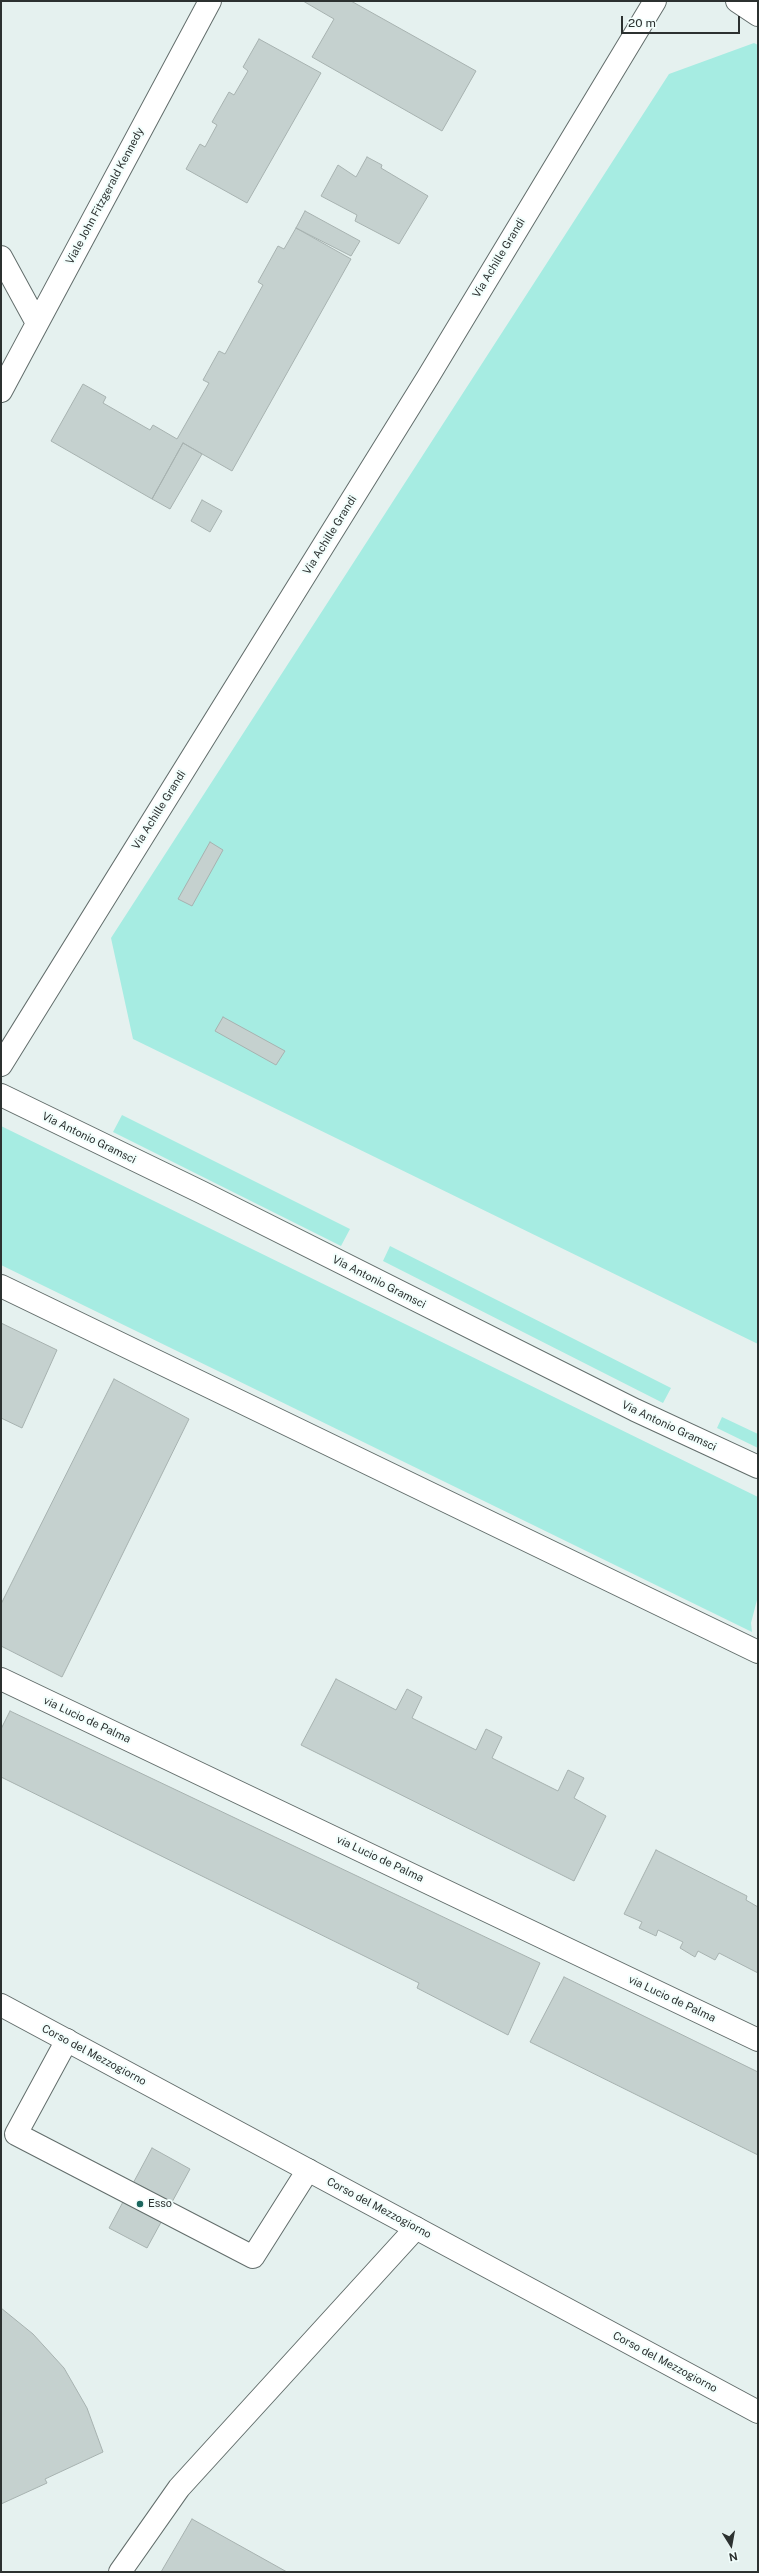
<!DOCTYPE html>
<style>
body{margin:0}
#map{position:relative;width:759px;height:2573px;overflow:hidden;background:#e5f1ef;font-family:"Public Sans",sans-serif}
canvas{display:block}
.frame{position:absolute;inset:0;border:2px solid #2c3130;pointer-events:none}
.north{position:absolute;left:711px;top:2525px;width:40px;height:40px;-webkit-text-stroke:3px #f2fefc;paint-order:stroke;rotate:169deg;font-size:11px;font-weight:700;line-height:16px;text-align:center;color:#2c3130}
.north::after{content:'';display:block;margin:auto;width:14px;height:18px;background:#2c3130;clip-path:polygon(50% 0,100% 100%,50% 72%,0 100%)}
.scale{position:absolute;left:621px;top:16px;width:119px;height:18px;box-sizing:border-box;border:2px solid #2c3130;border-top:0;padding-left:5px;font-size:12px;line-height:14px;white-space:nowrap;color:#2c3130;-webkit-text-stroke:3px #f2fefc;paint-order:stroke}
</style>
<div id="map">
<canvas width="759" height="2573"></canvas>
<div class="frame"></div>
<div class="north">N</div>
<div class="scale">20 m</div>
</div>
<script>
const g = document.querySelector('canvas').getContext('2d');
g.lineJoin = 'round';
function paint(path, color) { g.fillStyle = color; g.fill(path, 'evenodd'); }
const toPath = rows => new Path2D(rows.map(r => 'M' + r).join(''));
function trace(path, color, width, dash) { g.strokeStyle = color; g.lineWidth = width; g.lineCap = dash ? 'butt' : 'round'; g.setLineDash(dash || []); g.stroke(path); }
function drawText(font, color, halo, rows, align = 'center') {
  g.font = font + ' "Public Sans",sans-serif'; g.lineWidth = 4; g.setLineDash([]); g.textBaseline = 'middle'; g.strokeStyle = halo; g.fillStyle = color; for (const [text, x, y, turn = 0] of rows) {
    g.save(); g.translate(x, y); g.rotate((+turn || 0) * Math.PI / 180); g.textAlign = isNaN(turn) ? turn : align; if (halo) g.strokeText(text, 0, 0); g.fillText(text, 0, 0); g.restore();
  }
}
paint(toPath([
 [754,43,758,45,758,1344,133,1039,111,938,669,74],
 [122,1115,350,1229,341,1246,113,1132],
 [1,1126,758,1497,758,1596,751,1623,752,1632,1,1265],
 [390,1246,671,1388,663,1403,383,1261],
 [722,1417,758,1434,758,1448,717,1428]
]), '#a6ece2');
const building = toPath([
 [303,1,351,1,476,71,442,131,312,57,334,19,303,1],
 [259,39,321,73,247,203,186,169,200,144,205,147,217,125,212,122,229,92,234,95,248,71,243,67,259,39],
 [367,157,382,165,381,168,428,196,399,244,355,221,357,215,321,196,338,165,356,177,367,157],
 [305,211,360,241,351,256,296,228,305,211],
 [296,228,351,259,232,471,183,443,152,499,51,441,83,384,106,397,103,403,150,430,153,425,177,439,209,383,203,380,219,351,225,354,263,285,258,282,278,246,284,249,296,228],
 [183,443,202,454,170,509,152,499,183,443],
 [202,500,222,511,210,532,191,521,202,500],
 [210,842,223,850,192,906,178,899,210,842],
 [223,1017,285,1051,276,1065,215,1031,223,1017],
 [1,1323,57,1350,22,1428,1,1418,1,1323],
 [114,1379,189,1419,62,1677,1,1646,1,1604,114,1379],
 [336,1679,396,1710,407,1689,422,1697,412,1718,476,1750,486,1729,502,1737,492,1758,558,1791,568,1770,584,1778,574,1798,606,1816,574,1881,301,1745,336,1679],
 [10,1711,540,1963,508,2035,417,1988,419,1983,1,1777,1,1729,10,1711],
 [656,1850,747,1896,746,1900,758,1907,758,1973,719,1953,715,1960,698,1951,695,1957,680,1948,683,1942,658,1930,656,1936,639,1928,642,1922,624,1914,656,1850],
 [564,1977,758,2072,758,2155,530,2042,564,1977],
 [152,2148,190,2169,147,2248,109,2228,152,2148],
 [1,2308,33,2334,64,2368,87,2408,103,2452,45,2479,47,2483,1,2504,1,2308],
 [192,2519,287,2572,161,2572,192,2519]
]);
paint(building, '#c5d1cf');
trace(building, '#a7b2b0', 1);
const lane = toPath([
 [67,2040,16,2134,253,2257,308,2170]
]);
const street = toPath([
 [737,1,758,15],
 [1,257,37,323],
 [1,391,210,1],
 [1,1065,428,377,655,1],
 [1,1095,201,1192,635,1410,758,1467],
 [1,1286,758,1652],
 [1,1679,758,2040],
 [120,2572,179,2488,416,2228]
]);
const secondary = toPath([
 [1,2005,758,2412]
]);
trace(lane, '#626d6b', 24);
trace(street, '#626d6b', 24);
trace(secondary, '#626d6b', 24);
trace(lane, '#fff', 22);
trace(street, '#fff', 22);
trace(secondary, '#fff', 22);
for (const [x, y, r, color] of [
 [140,2204,4,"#1b665e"]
]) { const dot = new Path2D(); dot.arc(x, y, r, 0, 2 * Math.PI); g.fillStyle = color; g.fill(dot); trace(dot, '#f2fefc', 1.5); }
drawText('11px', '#2c3130', '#f2fefc', [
 ["Viale John Fitzgerald Kennedy",105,196,-62],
 ["Via Achille Grandi",499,258,-59],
 ["Via Achille Grandi",330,535,-58],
 ["Via Achille Grandi",159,810,-58],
 ["Via Antonio Gramsci",89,1138,26],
 ["Via Antonio Gramsci",379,1282,27],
 ["Via Antonio Gramsci",669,1426,25],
 ["via Lucio de Palma",87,1720,25],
 ["via Lucio de Palma",380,1859,25],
 ["via Lucio de Palma",672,1999,25],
 ["Corso del Mezzogiorno",94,2055,28],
 ["Corso del Mezzogiorno",379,2208,28],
 ["Corso del Mezzogiorno",665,2362,28]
]);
drawText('11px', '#2c3130', '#f2fefc', [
 ["Esso",148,2204]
], 'left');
</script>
